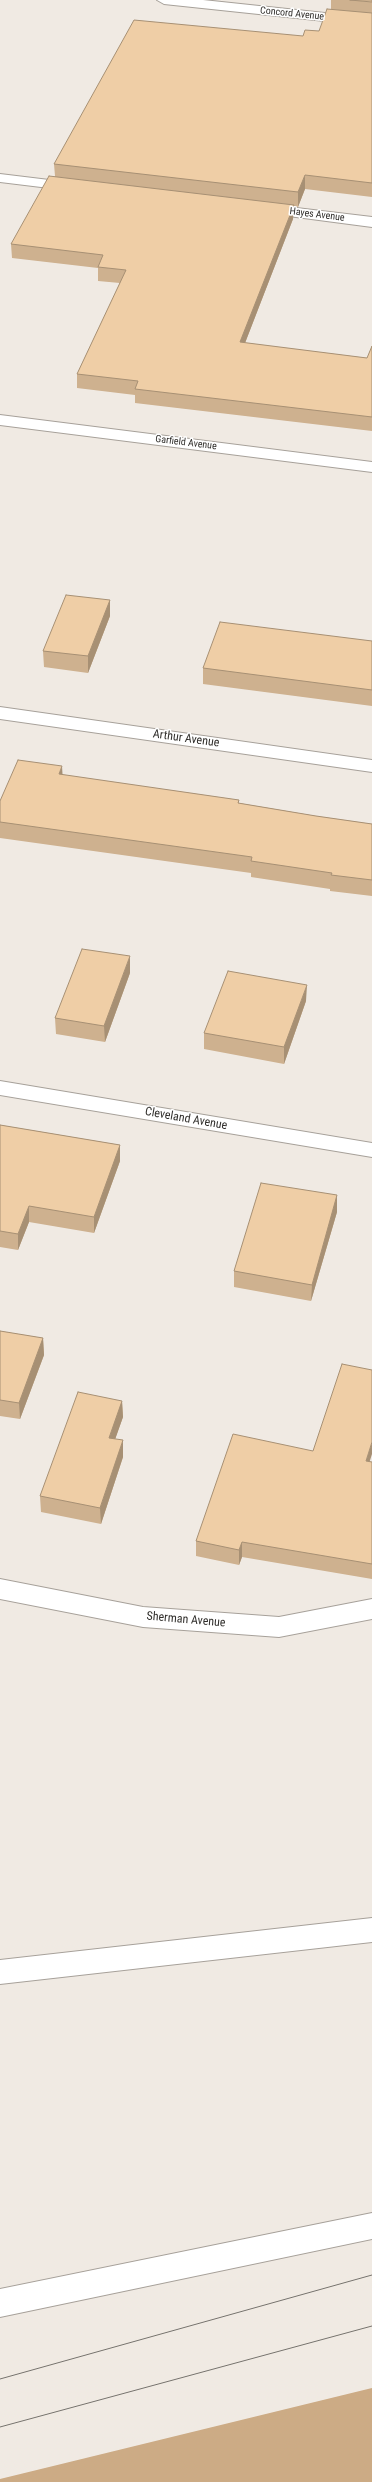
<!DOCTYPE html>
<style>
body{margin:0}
canvas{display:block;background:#f0eae3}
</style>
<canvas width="372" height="2482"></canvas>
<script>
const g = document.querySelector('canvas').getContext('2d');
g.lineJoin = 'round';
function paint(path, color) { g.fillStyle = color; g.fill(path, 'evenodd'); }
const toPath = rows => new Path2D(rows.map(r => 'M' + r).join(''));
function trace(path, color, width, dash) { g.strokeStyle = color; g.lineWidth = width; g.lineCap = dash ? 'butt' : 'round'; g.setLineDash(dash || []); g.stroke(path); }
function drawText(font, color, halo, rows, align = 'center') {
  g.font = font + ' "Roboto Condensed",sans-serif'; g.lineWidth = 3; g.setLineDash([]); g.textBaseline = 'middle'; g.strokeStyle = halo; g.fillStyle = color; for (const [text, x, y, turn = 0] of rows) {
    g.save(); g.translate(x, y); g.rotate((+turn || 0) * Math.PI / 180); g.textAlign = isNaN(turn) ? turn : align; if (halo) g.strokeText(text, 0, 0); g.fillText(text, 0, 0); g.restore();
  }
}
paint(toPath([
 [372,2388,372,2482,0,2482,0,2479]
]), '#ccab85');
const minor = toPath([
 [157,0,203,0,372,18,372,26,164,4,157,0],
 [0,174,74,183,81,187,74,191,0,182,0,174],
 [263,204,372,217,372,227,258,212,255,209,258,206,263,204],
 [0,415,372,462,372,472,0,425,0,415],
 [0,707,372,760,372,772,0,719,0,707],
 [0,1081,372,1143,372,1157,0,1095,0,1081],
 [0,1579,143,1607,279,1617,372,1599,372,1619,279,1637,143,1627,0,1599,0,1579],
 [372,1918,372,1942,0,1984,0,1960,372,1918],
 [372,2213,372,2239,0,2317,0,2289,372,2213]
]);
trace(minor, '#a7a19a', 2);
paint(minor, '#fff');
trace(toPath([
 [0,2379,372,2275],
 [0,2427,372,2326]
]), '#76736e', 1);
paint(toPath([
 [331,0,372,0,372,197,305,189,298,207,294,206,293,219,245,343,367,358,372,346,372,431,135,403,135,395,77,388,77,374,120,283,98,281,98,268,12,258,11,244,55,176,54,164,303,36,319,31,331,9],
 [110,600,110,616,88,673,44,667,43,651],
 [372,641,372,706,203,684,203,668],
 [62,775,239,800,239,803,316,816,372,824,372,896,330,891,330,889,251,877,251,873,0,838,0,801],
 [130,973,105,1042,56,1034,55,1018],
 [306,1001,284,1064,204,1049,204,1033],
 [0,1125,120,1145,120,1161,94,1233,29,1222,18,1250,0,1247],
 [337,1195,337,1212,311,1301,234,1287,234,1271],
 [0,1331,43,1338,44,1355,20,1419,0,1416],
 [122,1401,123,1417,115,1439,123,1457,101,1524,41,1512,40,1496],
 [313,1451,372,1462,372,1579,242,1557,239,1565,196,1556,196,1541]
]), '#ceb18f');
paint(toPath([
 [305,175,305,189,298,207,298,192],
 [294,205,293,219,240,356,240,342],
 [110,600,110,616,88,673,88,656],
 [62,766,63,782,59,774],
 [130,956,130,973,105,1042,104,1026],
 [307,985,306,1001,284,1064,284,1047],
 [120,1145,120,1161,94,1233,94,1217],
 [337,1195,337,1212,311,1301,312,1285],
 [29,1206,29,1222,18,1250,18,1234],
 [43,1338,44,1355,20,1419,19,1403],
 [122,1401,123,1417,110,1454,109,1438],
 [123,1440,123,1457,101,1524,100,1508],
 [372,1442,372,1454,365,1476,366,1461],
 [242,1542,242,1557,239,1565,239,1550]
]), '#a79074');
const building = toPath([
 [350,0,372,0,372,2,350,0],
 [327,9,372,13,372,183,305,175,298,192,54,164,134,20,303,36,305,30,319,31,327,9],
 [49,176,294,205,240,342,367,358,372,346,372,417,135,389,138,381,77,374,126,270,98,267,103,255,11,244,49,176],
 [66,595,110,600,88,656,43,651,66,595],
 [220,622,372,641,372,690,203,668,220,622],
 [18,760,62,766,59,774,239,800,238,803,316,816,372,824,372,880,331,875,332,873,251,861,252,857,0,822,0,801,18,760],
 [82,949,130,956,104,1026,55,1018,82,949],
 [228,971,307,985,284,1047,204,1033,228,971],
 [0,1125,120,1145,94,1217,29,1206,18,1234,0,1231,0,1125],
 [261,1183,337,1195,312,1285,234,1271,261,1183],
 [0,1331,43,1338,19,1403,0,1400,0,1331],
 [342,1364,372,1370,372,1442,366,1461,372,1462,372,1564,242,1542,239,1550,196,1541,233,1434,313,1451,342,1364],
 [78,1392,122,1401,109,1438,123,1440,100,1508,40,1496,78,1392]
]);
paint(building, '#efcea6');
trace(building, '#a79074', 1);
drawText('10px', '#302e2b', '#fff', [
 ["Concord Avenue",292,14,6],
 ["Hayes Avenue",317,215,7],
 ["Garfield Avenue",186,443,7]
]);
drawText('12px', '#302e2b', '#fff', [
 ["Arthur Avenue",186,739,8],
 ["Cleveland Avenue",186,1119,10],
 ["Sherman Avenue",186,1620,5]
]);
</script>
